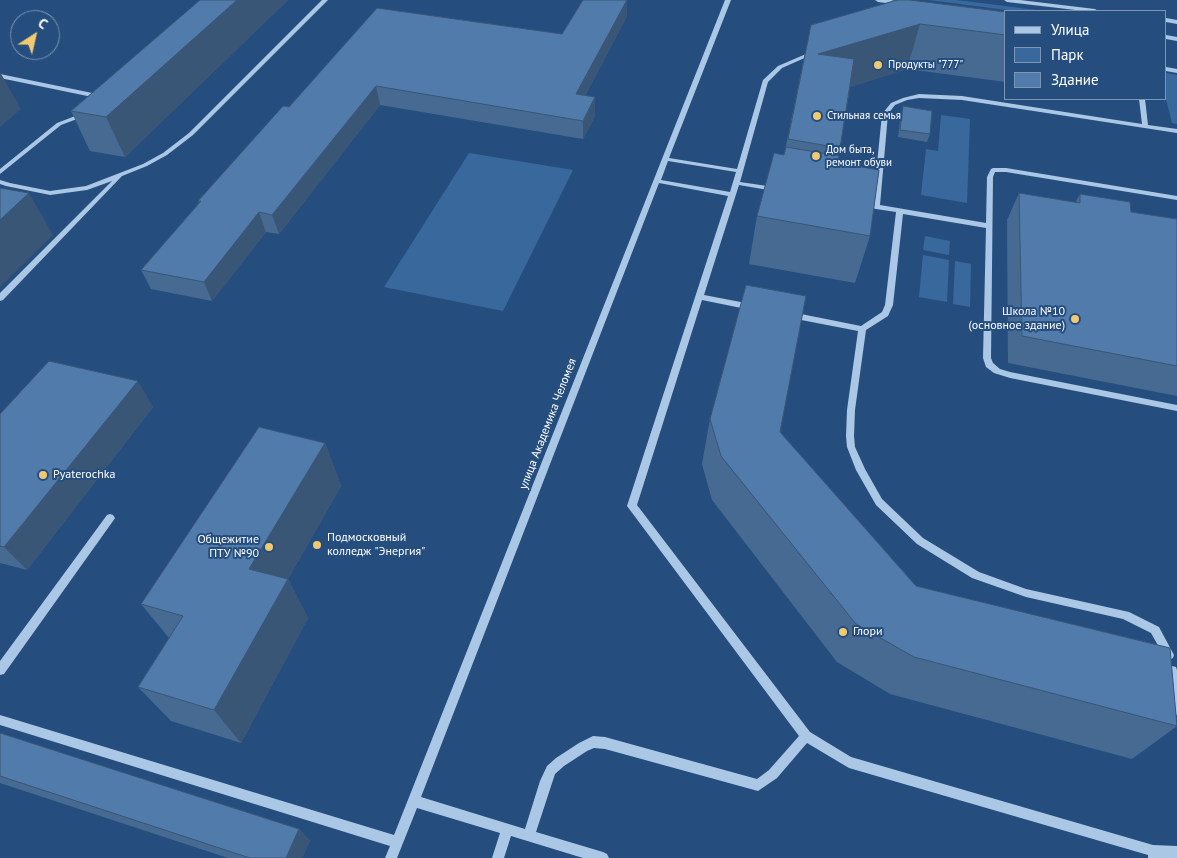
<!DOCTYPE html>
<meta charset="utf-8">
<style>
body{margin:0}
#map{position:relative;width:1177px;height:858px;overflow:hidden;background:#254e7f;font-family:"PT Sans",sans-serif}
canvas{display:block}
.legend{position:absolute;left:1004px;top:10px;width:162px;height:90px;box-sizing:border-box;background:#254e7f;border:1px solid #7c95b2;margin:0;padding:6px 9px;list-style:none;font-size:15px;color:#fff}
.legend li{display:flex;align-items:center;gap:10px;height:25px}
.legend b{width:25px;border:1px solid #7c95b2}
.north{position:absolute;left:10px;top:10px;width:50px;height:50px;box-sizing:border-box;background:#254e7f;border:1px solid #7c95b2;border-radius:50%;rotate:35deg;font-size:14px;font-weight:700;line-height:20px;text-align:center;color:#fff}
.north::after{content:'';display:block;margin:auto;width:18px;height:22px;background:#f0c970;clip-path:polygon(50% 0,100% 100%,50% 72%,0 100%)}
</style>
<div id="map">
<canvas width="1177" height="858"></canvas>
<ul class="legend">
<li><b style="height:6px;background:#abc7e6"></b>Улица</li>
<li><b style="height:14px;background:#39689d"></b>Парк</li>
<li><b style="height:14px;background:#517baa"></b>Здание</li>
</ul>
<div class="north">С</div>
</div>
<script>
const g = document.querySelector('canvas').getContext('2d');
g.lineJoin = 'round';
function paint(path, color) { g.fillStyle = color; g.fill(path, 'evenodd'); }
const toPath = rows => new Path2D(rows.map(r => 'M' + r).join(''));
function trace(path, color, width, dash) { g.strokeStyle = color; g.lineWidth = width; g.lineCap = dash ? 'butt' : 'round'; g.setLineDash(dash || []); g.stroke(path); }
function drawText(font, color, halo, rows, align = 'center') {
  g.font = font + ' "PT Sans",sans-serif'; g.lineWidth = 4; g.setLineDash([]); g.textBaseline = 'middle'; g.strokeStyle = halo; g.fillStyle = color; for (const [text, x, y, turn = 0] of rows) {
    g.save(); g.translate(x, y); g.rotate((+turn || 0) * Math.PI / 180); g.textAlign = isNaN(turn) ? turn : align; if (halo) g.strokeText(text, 0, 0); g.fillText(text, 0, 0); g.restore();
  }
}
paint(toPath([
 [928,0,957,0,1044,11,1014,11],
 [1166,73,1177,75,1177,124,1172,123,1166,99],
 [941,115,970,119,967,203,921,195,926,149,938,151],
 [469,153,573,170,503,311,384,287],
 [925,236,950,241,949,255,923,250],
 [923,255,949,260,947,302,919,297],
 [955,261,971,264,970,307,953,304]
]), '#39689d');
paint(toPath([
 [322,0,328,0,193,135,167,155,147,166,122,176,3,300,0,301,0,293,112,181,87,190,50,195,6,186,0,184,0,180,10,183,50,191,86,186,143,164,163,153,189,133,322,0],
 [725,0,731,0,669,158,737,169,763,80,778,66,813,51,818,52,782,68,768,82,740,182,774,187,777,189,774,191,739,185,704,295,751,304,755,307,751,310,702,300,637,505,810,732,851,757,1153,845,1177,846,1177,858,1148,858,1148,855,849,768,807,743,777,778,758,791,605,749,594,748,587,751,564,766,555,774,536,832,603,852,607,854,609,858,583,858,511,836,504,858,492,858,500,833,417,808,397,858,385,858,390,846,0,725,0,715,394,835,725,0],
 [668,161,736,172,730,192,661,180,668,161],
 [659,183,728,196,627,506,799,736,769,770,757,779,605,737,593,736,579,743,556,758,547,766,540,781,525,829,421,797,659,183],
 [875,0,891,0,905,3,902,5,878,2,875,0],
 [1004,0,1020,0,1095,9,1098,11,1084,11,1007,2,1004,0],
 [1166,18,1177,20,1177,24,1166,22,1166,18],
 [1166,35,1177,37,1177,41,1166,39,1166,35],
 [1166,67,1177,69,1177,73,1166,71,1166,67],
 [0,74,102,95,105,97,102,99,0,78,0,74],
 [919,94,962,96,1142,124,1139,99,1145,99,1148,125,1177,129,1177,133,962,100,919,98,907,100,895,105,888,114,880,205,986,223,987,177,991,169,993,168,1006,168,1177,196,1177,200,1006,172,995,172,993,177,991,358,993,363,1000,369,1010,372,1177,405,1177,411,1010,378,994,373,986,367,983,358,986,228,903,214,893,305,888,316,866,330,855,410,854,436,855,447,865,469,882,499,923,538,979,572,1026,589,1129,612,1159,627,1174,655,1173,658,1169,660,1165,658,1151,633,1123,619,1026,597,972,578,917,544,876,505,856,470,847,447,846,436,847,410,858,331,791,318,787,315,791,312,861,326,882,312,885,305,896,212,876,209,862,206,861,204,864,202,873,204,882,114,891,103,903,98,919,94],
 [83,113,86,115,85,116,61,125,0,174,0,169,57,123,83,113],
 [110,514,113,515,115,518,113,521,4,674,0,675,0,661,107,515,110,514],
 [1172,666,1176,667,1177,670,1177,715,1173,714,1172,710,1167,671,1168,667,1172,666]
]), '#abc7e6');
paint(toPath([
 [200,0,288,0,125,157,90,151,71,111],
 [1006,12,1006,82,907,69,850,87,840,148,838,156,838,163,870,236,855,283,749,264,757,216,784,155,811,25],
 [627,16,585,96,595,116,583,139,380,105,279,234,266,232,212,301,151,289,141,270,199,203,198,201,289,107,562,34],
 [903,106,930,134,927,142,898,137,901,114],
 [1019,193,1075,203,1080,194,1131,212,1177,219,1177,396,1008,363,1007,220],
 [153,407,27,570,0,563,0,414],
 [710,419,780,432,916,586,1177,726,1132,759,890,694,837,662,712,500,702,464],
 [325,443,341,486,288,579,308,618,241,743,171,721,138,687,169,638,141,604],
 [0,733,299,829,310,841,302,858,228,858,0,783]
]), '#466a92');
paint(toPath([
 [237,0,288,0,125,157,106,117],
 [627,0,627,16,576,113,576,94],
 [920,24,907,69,809,100,818,54],
 [0,72,21,109,0,127],
 [376,86,380,105,279,234,272,215],
 [595,97,595,116,583,139,583,121],
 [29,193,53,235,0,287,0,220],
 [259,212,266,232,212,301,204,282],
 [138,381,153,407,27,570,4,547],
 [325,443,341,486,288,579,308,618,241,743,214,710,249,569],
 [299,829,310,841,302,858,286,858]
]), '#395677');
const building = toPath([
 [200,0,237,0,106,117,71,111,200,0],
 [583,0,627,0,576,94,595,97,583,121,376,86,272,215,259,212,204,282,141,270,201,201,198,201,283,106,289,107,377,8,562,34,583,0],
 [897,0,910,0,1006,12,1006,35,920,24,818,54,854,59,840,148,788,139,811,25,897,0],
 [903,106,932,111,930,134,900,130,903,106],
 [786,147,839,156,838,163,879,170,870,236,757,216,774,153,784,155,786,147],
 [0,188,29,193,0,220,0,188],
 [1019,193,1080,203,1080,194,1130,202,1131,212,1177,219,1177,366,1022,336,1019,193],
 [746,285,806,296,780,432,916,586,1170,648,1177,726,914,657,856,624,721,456,710,419,746,285],
 [49,361,138,381,4,547,0,546,0,414,49,361],
 [259,427,325,443,249,569,288,579,214,710,138,687,183,616,141,604,259,427],
 [0,733,299,829,286,858,250,858,0,776,0,733]
]);
paint(building, '#517baa');
trace(building, '#395677', 1);
for (const [x, y, r, color] of [
 [878,65,5,"#f0c970"],
 [817,116,5,"#f0c970"],
 [816,156,5,"#f0c970"],
 [1075,319,5,"#f0c970"],
 [43,475,5,"#f0c970"],
 [317,545,5,"#f0c970"],
 [269,547,5,"#f0c970"],
 [843,632,5,"#f0c970"]
]) { const dot = new Path2D(); dot.arc(x, y, r, 0, 2 * Math.PI); g.fillStyle = color; g.fill(dot); trace(dot, '#254e7f', 2); }
drawText('11px', '#fff', '#254e7f', [
 ["Продукты \"777\"",888,65],
 ["Стильная семья",827,116],
 ["Дом быта,",826,150],
 ["ремонт обуви",826,163]
], 'left');
drawText('12px', '#fff', '#254e7f', [
 ["Школа №10",1065,312,"right"],
 ["(основное здание)",1065,326,"right"],
 ["Pyaterochka",53,475],
 ["Подмосковный",327,538],
 ["колледж \"Энергия\"",327,552],
 ["Общежитие",259,540,"right"],
 ["ПТУ №90",259,554,"right"],
 ["Глори",853,632]
], 'left');
drawText('12px', '#fff', '#254e7f', [
 ["улица Академика Челомея",548,424,-69]
]);
</script>
